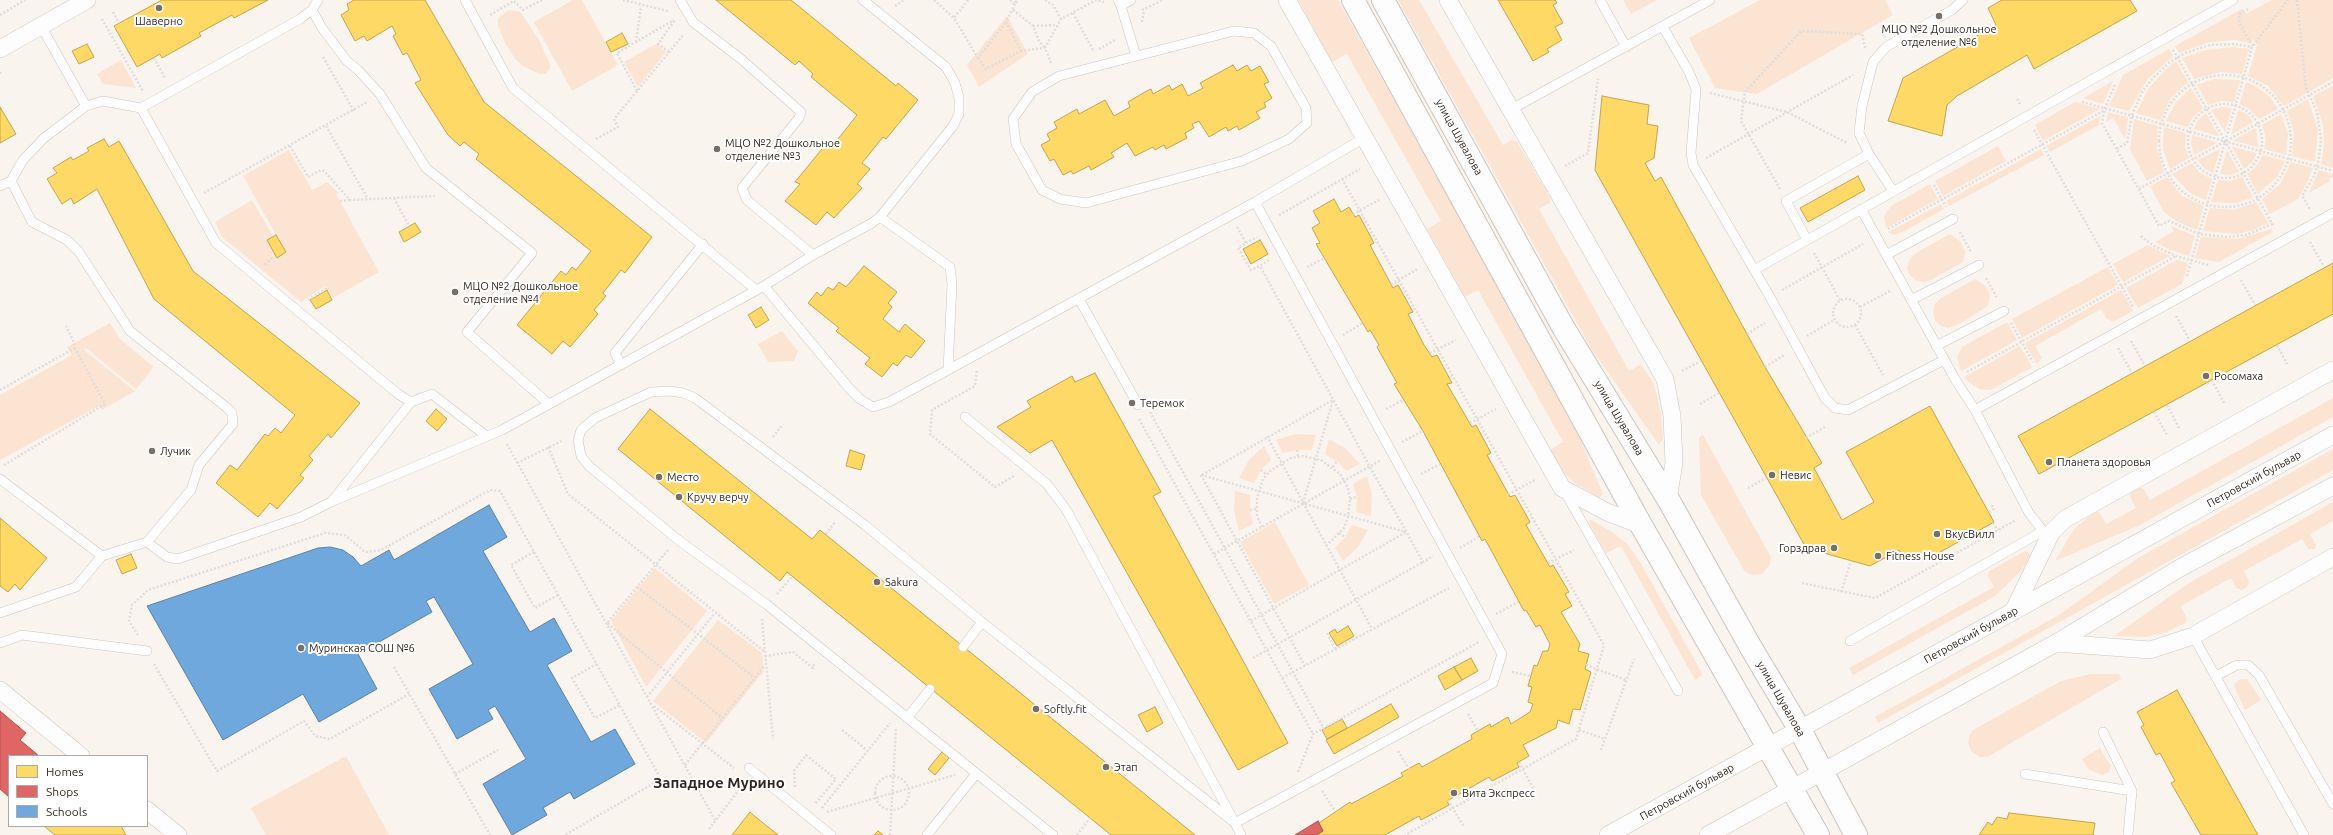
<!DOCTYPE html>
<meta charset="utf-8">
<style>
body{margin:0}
#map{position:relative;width:2333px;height:835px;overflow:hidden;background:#faf4ef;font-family:Ubuntu,sans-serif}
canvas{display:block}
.legend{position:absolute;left:8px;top:755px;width:140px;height:72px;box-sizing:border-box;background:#fff;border:1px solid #ada9a5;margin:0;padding:5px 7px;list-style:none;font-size:12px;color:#32281f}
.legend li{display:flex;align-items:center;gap:8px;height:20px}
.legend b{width:20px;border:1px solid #ada9a5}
</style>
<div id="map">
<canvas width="2333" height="835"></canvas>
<ul class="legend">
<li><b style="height:11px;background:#ffd966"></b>Homes</li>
<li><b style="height:11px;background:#e06666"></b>Shops</li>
<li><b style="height:11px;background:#6fa8dc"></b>Schools</li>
</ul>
</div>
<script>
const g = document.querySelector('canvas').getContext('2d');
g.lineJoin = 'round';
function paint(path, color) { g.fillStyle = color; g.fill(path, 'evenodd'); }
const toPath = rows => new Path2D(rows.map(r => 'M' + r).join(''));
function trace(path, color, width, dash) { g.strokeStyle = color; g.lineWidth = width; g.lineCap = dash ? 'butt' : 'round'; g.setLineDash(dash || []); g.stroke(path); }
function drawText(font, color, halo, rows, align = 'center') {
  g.font = font + ' Ubuntu,sans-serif'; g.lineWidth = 4; g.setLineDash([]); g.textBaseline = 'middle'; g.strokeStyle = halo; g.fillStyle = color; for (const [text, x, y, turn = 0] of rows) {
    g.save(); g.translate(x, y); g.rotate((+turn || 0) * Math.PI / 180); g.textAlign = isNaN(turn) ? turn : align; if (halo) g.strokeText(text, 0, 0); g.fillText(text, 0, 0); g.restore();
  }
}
paint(toPath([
 [573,0,582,0,618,65,572,91,534,22],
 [1298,0,1338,0,1571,418,1603,494,1600,498,1576,484,1562,471,1550,450,1563,442,1478,290,1465,297,1427,229,1441,221,1347,54,1332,62],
 [1398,0,1419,0,1503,145,1512,140,1517,142,1550,197,1550,203,1539,209,1629,371,1640,365,1643,367,1654,384,1661,414,1663,439,1659,445,1592,350],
 [1623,0,1657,0,1631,14],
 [1760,0,1885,0,1893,15,1757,94,1715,88,1689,38],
 [2272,0,2333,0,2333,78,2284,106,2268,86,2248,76,2257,45,2254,39,2251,43,2235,40,2210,42,2179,53,2175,46,2242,9,2246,14],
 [510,10,520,12,524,17,539,40,550,64,550,69,545,74,539,74,523,66,516,60,506,45,498,26,498,19,501,15],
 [1007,16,1028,54,979,87,967,65],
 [656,44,666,52,638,87,624,62],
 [2232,47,2249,49,2242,74,2221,72,2194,79,2182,58,2206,50],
 [2169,49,2173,56,2147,80,2129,111,2109,106,2123,75],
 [121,60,136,88,103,84,97,74],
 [2176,61,2188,82,2171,98,2160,120,2136,113,2148,89,2166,69],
 [2214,79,2240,80,2234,102,2221,101,2208,105,2197,85],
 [2113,81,2103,104,2083,98],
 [2246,82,2257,87,2270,97,2278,109,2259,119,2249,109,2240,104],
 [2333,86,2333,168,2321,164,2324,144,2323,125,2313,96],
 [2191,88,2203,108,2192,118,2188,127,2166,121,2176,102],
 [2308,99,2318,130,2315,162,2292,156,2294,133,2287,111],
 [2075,102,2100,109,2043,141,2035,125],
 [2221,107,2232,108,2225,132,2211,110],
 [2238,110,2247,114,2253,122,2231,135],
 [2108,112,2128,117,2125,139,2113,118,2106,122],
 [2206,113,2219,136,2218,136,2194,129,2198,120],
 [2281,114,2288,134,2286,155,2264,149,2266,139,2262,125],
 [2100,116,2099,125,2050,152,2046,146],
 [2134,119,2158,126,2157,149,2164,172,2147,181,2130,149],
 [2164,127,2186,133,2185,146,2189,158,2170,169,2163,149],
 [2256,128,2258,147,2234,141,2234,140],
 [2192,135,2216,142,2217,143,2194,155,2191,143],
 [1998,146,2006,161,1943,196,1935,181],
 [2232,147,2233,147,2257,153,2252,162,2244,169],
 [2041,149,2044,155,1949,206,1946,201],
 [2220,149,2213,173,2204,168,2198,160],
 [289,150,312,190,327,182,339,193,336,194,379,272,333,298,326,286,301,302,222,237,215,222,252,200,273,236,276,235,243,176],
 [2227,150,2239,172,2230,175,2220,174],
 [2263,155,2285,161,2278,176,2258,194,2247,174,2255,168],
 [2291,162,2313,168,2308,181,2298,199,2270,214,2262,199,2280,184],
 [2192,163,2200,173,2212,179,2206,200,2190,193,2172,174],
 [2319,170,2333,174,2333,177,2329,179,2330,181,2309,193],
 [2167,177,2182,196,2204,206,2197,230,2176,221,2164,212,2150,186],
 [2242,177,2253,197,2237,203,2211,202,2218,180,2230,181],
 [1930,184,1938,199,1886,228,1884,216,1891,206],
 [2256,202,2268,223,2253,230,2237,234,2203,231,2210,208,2234,210],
 [1941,204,1944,209,1905,231,1893,235,1888,232],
 [2171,226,2195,236,2189,256,2168,249,2155,242,2174,231],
 [2271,229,2273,232,2219,262,2195,258,2201,237,2237,239],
 [1950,234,1961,242,1965,252,1963,262,1931,280,1923,282,1915,280,1909,274,1907,267,1910,259,1916,253],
 [2148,245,2170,256,2123,282,2113,264],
 [2177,260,2188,263,2182,284,2138,308,2126,288],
 [2108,267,2118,285,2022,338,2012,319],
 [1975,279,1986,286,1990,296,1988,306,1957,325,1949,328,1941,326,1935,320,1933,312,1935,304,1941,298],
 [2121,290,2133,311,2113,322,2106,318,2101,309,2035,346,2042,358,2037,364,2025,343],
 [2007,322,2017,340,1961,371,1957,357,1962,347],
 [110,323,120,339,154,367,136,389,86,348,84,350,135,391,102,410,99,406,0,460,0,395,72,355,67,347],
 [782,331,798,351,794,361,768,362,758,344],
 [2020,346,2032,367,1991,390,1979,389,1967,381,1964,377],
 [2333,398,2333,417,2140,525,2055,561,2074,529,2095,511,2099,512,2106,524,2136,508,2130,497,2131,491,2138,487,2144,489,2150,500],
 [1295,434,1316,435,1312,450,1297,450,1283,453,1276,440],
 [1703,435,1771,557,1769,566,1762,574,1753,575,1745,572,1701,495,1699,437],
 [1329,439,1345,448,1360,464,1346,471,1339,463,1325,454],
 [1264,446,1271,460,1261,470,1254,483,1239,478,1249,460],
 [2333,449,2333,470,1878,723,1875,717,2059,615,2138,558],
 [1367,476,1372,496,1371,516,1356,512,1357,497,1353,484],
 [1235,491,1250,495,1250,510,1253,524,1239,531,1234,510],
 [2333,502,2333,521,2310,534,2316,545,2315,549,2308,549,2302,539,2244,571,2249,581,2247,587,2242,590,2236,588,2231,578,2181,606,2187,619,2185,623,2164,633,2146,637,2114,636,2189,583],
 [1591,520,1614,533,1628,545,1640,562,1703,675,1695,680,1621,546,1606,553,1589,523],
 [1275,522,1309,585,1274,604,1240,542],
 [1352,525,1368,530,1358,547,1343,561,1335,548,1345,537],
 [2025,551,2030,553,2030,556,2021,571,1995,596,1853,675,1849,668,1994,587,1988,576,1989,571],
 [655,568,707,611,646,687,611,621],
 [718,620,762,653,764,671,706,743,653,701],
 [2091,674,2119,674,2121,679,1987,757,1979,757,1971,751,1968,743,1969,736,1973,730,2061,681],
 [2247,679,2261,700,2245,710,2234,686,2238,680],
 [2100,748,2111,766,2109,772,2102,775,2089,770,2082,759],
 [346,756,389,835,266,835,251,808]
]), '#fbe4d1');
const homes = toPath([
 [162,0,268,0,234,18,232,15,199,33,201,36,162,58,160,54,137,67,114,26,162,0],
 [354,0,425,0,484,102,652,237,625,273,621,270,603,293,606,296,594,310,598,314,570,347,563,341,552,354,517,325,561,271,566,275,572,267,576,270,591,251,476,159,479,154,464,142,460,146,448,135,415,83,421,80,407,53,403,55,393,36,396,34,392,26,367,41,364,36,355,41,341,15,349,10,347,4,354,0],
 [716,0,791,0,896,86,898,83,918,100,886,139,883,137,862,163,870,169,857,184,862,188,834,218,827,212,816,225,785,201,800,184,795,182,826,144,831,148,857,115,811,77,813,74,799,61,795,65,716,0],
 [1498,0,1555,0,1557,3,1553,5,1563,23,1555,27,1562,40,1547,49,1549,52,1533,61,1498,0],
 [2002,0,2130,0,2137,11,2034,69,2027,55,1957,96,1947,105,1942,136,1888,121,1903,78,1996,25,1988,8,2002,0],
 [622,33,628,44,611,52,606,42,622,33],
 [87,44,94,57,79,64,72,51,87,44],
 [1233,65,1237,71,1247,65,1251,71,1260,66,1269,82,1264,84,1272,98,1264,103,1266,107,1256,112,1260,118,1239,130,1237,126,1228,131,1226,127,1209,137,1199,121,1192,124,1194,128,1185,133,1187,138,1166,149,1164,145,1155,150,1153,147,1135,156,1127,143,1111,153,1114,157,1091,170,1089,166,1073,174,1071,171,1063,175,1054,159,1050,161,1041,145,1050,140,1047,134,1057,128,1054,122,1077,109,1079,114,1105,100,1114,116,1130,107,1128,102,1145,92,1151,89,1153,94,1169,85,1172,90,1182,84,1188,96,1203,88,1200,83,1233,65],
 [1602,96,1649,105,1647,124,1658,126,1654,158,1645,163,1655,181,1661,177,1765,367,1822,463,1814,468,1842,520,1874,502,1846,452,1930,406,1994,522,1926,560,1904,558,1899,550,1870,566,1806,548,1595,170,1602,96],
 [0,107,16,134,0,143,0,107],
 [104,139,109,147,119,141,193,271,360,403,331,438,328,434,309,456,313,460,300,475,304,478,277,509,270,503,258,517,216,483,230,465,237,470,265,434,268,436,275,428,281,433,295,415,154,299,97,189,74,204,71,198,62,204,47,179,57,173,53,168,71,157,73,160,89,151,87,148,104,139],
 [1858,176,1865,190,1808,222,1800,208,1858,176],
 [1334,199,1341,212,1349,207,1355,217,1359,215,1374,243,1370,245,1393,288,1398,285,1413,312,1408,314,1424,345,1432,357,1437,355,1452,383,1447,384,1472,427,1476,425,1491,453,1487,455,1510,497,1515,495,1530,522,1526,525,1550,567,1553,565,1569,592,1565,594,1572,606,1561,612,1580,644,1578,651,1589,654,1585,669,1591,672,1580,710,1573,709,1569,724,1558,720,1556,728,1523,745,1529,756,1517,763,1519,767,1492,781,1489,777,1447,801,1449,805,1421,820,1419,816,1385,835,1316,835,1323,831,1319,823,1350,802,1351,804,1403,776,1401,773,1419,763,1422,767,1472,739,1471,735,1490,724,1491,727,1508,717,1511,724,1530,712,1533,704,1528,702,1532,687,1528,686,1534,665,1537,666,1543,651,1548,651,1550,644,1540,625,1536,627,1526,610,1524,611,1485,539,1482,541,1423,431,1394,384,1397,383,1377,347,1379,345,1370,330,1368,332,1316,244,1320,243,1312,228,1320,223,1313,211,1334,199],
 [415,223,421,232,404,242,399,232,415,223],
 [276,235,286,252,277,258,267,240,276,235],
 [1260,240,1268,254,1251,264,1243,249,1260,240],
 [2333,263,2333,314,2039,474,2018,436,2333,263],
 [864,266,897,292,888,303,892,307,883,319,899,332,905,324,925,341,911,358,906,355,897,366,893,363,882,377,865,364,870,358,836,331,839,328,808,303,817,292,821,296,828,287,833,290,839,282,846,287,864,266],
 [327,290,332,300,316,309,310,300,327,290],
 [761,307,769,320,756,328,748,315,761,307],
 [1095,373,1161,492,1153,496,1288,743,1238,770,1052,440,1030,453,997,427,1031,407,1027,401,1072,376,1075,382,1095,373],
 [436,409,447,419,437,431,426,421,436,409],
 [650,409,812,539,820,530,1195,835,1111,835,787,572,780,581,618,449,650,409],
 [850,450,865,455,861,470,846,466,850,450],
 [0,518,47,558,20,590,15,584,8,592,0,586,0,518],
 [131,554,137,568,122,574,116,560,131,554],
 [1348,626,1354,636,1337,646,1329,633,1335,629,1337,633,1348,626],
 [1471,658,1478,671,1462,680,1454,667,1471,658],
 [1454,667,1462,680,1445,690,1438,676,1454,667],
 [2177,690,2205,740,2258,835,2201,835,2171,783,2175,781,2160,753,2156,755,2141,727,2144,725,2137,712,2177,690],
 [1391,704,1399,717,1334,754,1326,740,1391,704],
 [1155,707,1163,723,1147,732,1138,715,1155,707],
 [1342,719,1347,728,1327,739,1322,730,1342,719],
 [942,752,949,758,935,775,928,769,942,752],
 [750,812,752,814,778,835,732,835,750,812],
 [2009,813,2095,823,2093,835,1979,835,1988,822,1992,825,1997,817,2007,819,2009,813],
 [44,826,121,826,126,835,55,835,44,826],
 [878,831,883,835,874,835,878,831]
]);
paint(homes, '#ffd966');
trace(homes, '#c2a451', 1);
const shops = toPath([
 [0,711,26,733,20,740,39,756,9,756,9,797,0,789,0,711],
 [1318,821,1323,831,1316,835,1295,835,1318,821]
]);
paint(shops, '#e06666');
trace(shops, '#ac5351', 1);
const schools = toPath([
 [489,505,507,537,483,551,530,632,554,618,572,651,547,665,591,742,615,729,635,764,574,799,570,792,543,808,547,815,512,835,483,784,526,759,495,706,488,710,493,719,457,739,429,689,473,664,434,597,426,601,432,612,358,654,377,689,319,722,303,694,223,740,147,606,318,548,330,547,343,550,353,557,361,566,389,550,394,560,489,505]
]);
paint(schools, '#6fa8dc');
trace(schools, '#5d82a3', 1);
const lane = toPath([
 [465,0,513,88,756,290],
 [680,0,693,22,741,59,801,112,799,118,742,188,747,200,813,255],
 [1118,0,1121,6,1131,0],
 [1600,0,1626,47],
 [1121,6,1136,56],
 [312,10,322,28,347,61,358,70,380,94,426,168,532,253,467,332,549,404],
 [41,26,86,106,103,101,141,108,300,19,312,10,318,0],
 [1663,27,1689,72,1696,89,1691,153,1693,165,1770,297,1825,398,1835,408,1848,410,1944,360],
 [1234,31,1254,33,1271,46,1306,108,1307,123,1289,139,1242,161,1086,203,1060,199,1042,190,1016,144,1013,119,1032,92,1059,76,1234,31],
 [141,108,216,243,398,394,411,402,432,394,485,435],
 [1510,110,1710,0],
 [0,186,11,181],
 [1893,191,1869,154,1859,133,1862,106,1873,62,1886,47,1952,10,1963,0],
 [1861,209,1955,379,1975,410,2029,513,2043,531,2051,533],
 [1807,240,1786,201,1869,154],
 [1886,255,1953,219],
 [1754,270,2233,0],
 [764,286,849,388,860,399,873,407,889,402,948,370,952,284,950,267,880,217],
 [1079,299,1138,405],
 [1911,300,1979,265],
 [1936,346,2004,311],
 [621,365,615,353,703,244],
 [948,370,1255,202,1364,138],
 [1975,410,2333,213],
 [965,417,1047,484,1067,511,1235,823,1493,683,1502,654,1255,202],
 [0,479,102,556],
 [1566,494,1678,691],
 [332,501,411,402],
 [147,542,167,557,178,559,301,517,331,502,502,430,764,286,813,255,872,223,880,217,953,126,959,114,959,98,955,83,946,67,863,0],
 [0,613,76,587,102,556,147,542,191,490,199,465,233,424,232,413,226,407,130,331,79,252,67,240,32,222,11,181,23,160,44,138,86,106],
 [2193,636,2304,835],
 [1850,641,2043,531],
 [0,643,22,635,147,651],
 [963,647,982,622],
 [2216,676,2237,665,2248,665,2259,675,2333,804],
 [907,718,930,689],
 [2103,732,2132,791,2128,835],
 [749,768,831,835],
 [2025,774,2132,791],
 [927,835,976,774],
 [1053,835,766,604,677,539,589,466,581,456,578,440,581,430,595,418,651,392,670,391,683,393,695,398,865,525,982,622,1235,823,1241,835]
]);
const street = toPath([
 [1287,0,1562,488,1607,512,1641,525],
 [1448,0,1665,379,1672,416,1674,463,1668,499],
 [0,49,87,0],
 [2013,612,2051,533,2065,519,2333,370],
 [2056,643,2150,650,2193,636,2333,557],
 [0,690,81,756],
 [147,810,178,835],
 [1608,835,2333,435],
 [1708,835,2056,643,2180,568,2333,486]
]);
const secondary = toPath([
 [1353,0,1641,525,1818,835],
 [1383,0,1563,327,1668,499,1750,646,1800,730,1856,835]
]);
trace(lane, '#ccc5bf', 10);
trace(street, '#ccc5bf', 18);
trace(secondary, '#ccc5bf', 24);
trace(toPath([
 [623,0,668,11],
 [934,0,954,18],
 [968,0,954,18,978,58,1006,22],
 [1010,0,1015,4,1017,0],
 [1045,0,1053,5,1061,19,1096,0,1104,2],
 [2297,0,2306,88,2317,112,2321,139,2319,158,2314,176,2302,196,2310,209],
 [1015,4,1006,22,1021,51,1045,48],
 [895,6,904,0],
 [2248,9,2239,15,2239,22,2252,46],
 [1013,10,1033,26,1039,41,1045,48],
 [1142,10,1163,0],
 [113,12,119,23],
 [1073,13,1094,52],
 [0,15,25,0],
 [490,15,514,1,523,10,542,0],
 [102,19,143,91],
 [1142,22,1144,11],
 [1033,26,1057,25],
 [636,42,641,6],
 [1099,49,1115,40],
 [2173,50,2273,225],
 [669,52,658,44,675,20],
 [323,57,354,111],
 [154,58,165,78],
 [978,58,986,69,1021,51],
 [1051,63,1045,48,1061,19],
 [0,72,1,75],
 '2159 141a66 66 0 1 1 132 0a66 66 0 1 1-132 0Z',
 [2115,85,2105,108,2102,123,2159,226,2169,221,2199,234,2227,237,2246,235,2272,224],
 [637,91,617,53,674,20],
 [1710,93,1787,112,1847,143],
 [2017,99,2020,104],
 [2082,102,2333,171],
 '2188 141a37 37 0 1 1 74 0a37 37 0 1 1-74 0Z',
 [326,126,368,199],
 [2034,130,2133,307],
 [596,139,618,127,614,119,684,34],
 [290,146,308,177,321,170,324,171,350,200,435,196],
 [2117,149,2127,143,2132,115,2142,92,2152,79,2170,62,2185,53,2210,45,2235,44,2252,47],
 [1706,158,1853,75],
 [1565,166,1588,153,1598,79],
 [1342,179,1604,645,1576,739,1405,835],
 [1934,185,1946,207],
 [1780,189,1741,121,1745,92,1801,31,1862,34,1865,48],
 [2139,189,2333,82],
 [204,193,367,102],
 [394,198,408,224],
 [340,201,350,200],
 [1353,214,1379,200],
 [1279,215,1360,169],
 [1237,227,1246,243,1238,248,1251,270,1260,266],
 [1888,229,2105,110],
 [1960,232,1971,252],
 [2141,236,2154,246,2176,256,2208,265],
 [2310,242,2324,267],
 [1246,243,1257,237],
 [1814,253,1840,300],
 [1269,260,1260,266,1370,467,1423,562,1433,556],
 [265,265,273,257],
 [1307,267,1325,258],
 [2187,276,2252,47,2288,0],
 [1986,278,1997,298],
 [2241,280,2255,305],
 [1391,284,1418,269],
 [1782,290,1863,244],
 '1833 313a14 14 0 1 1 28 0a14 14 0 1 1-28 0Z',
 [308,300,327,288],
 [1860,307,1890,291],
 [2176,316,2190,341],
 [2011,323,2033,362],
 [1855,325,1883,375],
 [1747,334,1765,323],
 [1343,335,1363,323],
 [1807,336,1834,320],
 [2131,341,2145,366],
 [2277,345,2288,366],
 [2118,348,2132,373],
 [1430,353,1456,340],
 [1765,367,1784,355],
 [977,371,975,386,932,410,930,434,995,487,1014,476],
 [1682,371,1701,361],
 [1967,372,2176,256],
 [2212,380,2224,403],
 [0,390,75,348],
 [1700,404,1719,393],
 [2167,405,2179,428],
 [1386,409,1403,400],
 [1150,412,1323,727],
 [2154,412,2167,435],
 [1139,419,1313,734],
 [1470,423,1496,409],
 [1267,436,1372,629],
 [773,437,783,424],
 [1806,438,1825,427],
 [1402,442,1423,431],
 [507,444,715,820],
 [548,447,568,494,765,652],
 [1297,450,1298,457],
 [517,463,564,440],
 [4,465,105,404,75,348,74,343,66,326],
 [1333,467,1337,461],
 [1261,470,1267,475],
 [1421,474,1440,464],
 [1201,475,1305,666],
 [1201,475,1406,532],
 [1202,475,1333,400],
 [1748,488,1766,478],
 [1508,494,1535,480],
 [1350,499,1357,497],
 [1303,503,1333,400],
 [1250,510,1256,509],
 [1989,512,1994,509,1991,504],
 [1993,523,1998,530],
 [1262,527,1257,516,1257,498,1263,479,1270,471,1291,458,1303,456,1321,460,1340,474,1348,488,1350,499,1348,517,1344,528,1326,546],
 [1339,533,1345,537],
 [826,534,835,522],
 [1460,548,1480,536],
 [668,550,607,623,722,718],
 [534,552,511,565,535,608,558,595],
 [1214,554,1381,460],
 [1548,563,1574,550],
 [1802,583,1875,598,2016,520],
 [637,587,755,678],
 [1841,592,1851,561],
 [777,594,792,577],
 [1496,614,1518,602],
 [762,619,773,739],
 [1251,621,1406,532],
 [1327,633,1336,650],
 [138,635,129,621,132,605,148,590,325,533,345,535,365,552,381,550,490,490,500,491,661,779,565,835],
 [765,656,793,652,813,668,814,664],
 [1253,658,1423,562],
 [154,664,217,771,304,721,315,736,330,739,409,694],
 [597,664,572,678,595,718,620,705],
 [1586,665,1626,680],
 [394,667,490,835],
 [1512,672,1531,676],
 [1282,678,1449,588],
 [647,697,715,613],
 [654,706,734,768],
 [1468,714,1478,731],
 [842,730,868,751],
 [1579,730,1605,739],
 [1601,750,1634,659],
 [1398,751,1409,769],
 [1519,762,1533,788],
 [685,765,765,665],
 [1298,772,1313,734,1479,642],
 [455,774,498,750],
 '875 793a17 17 0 1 1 34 0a17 17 0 1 1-34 0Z',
 [1124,776,1135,762],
 [795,787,794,771,806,755,836,779,815,804],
 [1322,791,1335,811],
 [1448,800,1464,827],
 [822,808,890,723],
 [827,812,955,775],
 [709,829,744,783],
 [890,835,896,728],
 [1077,835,1090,818]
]), '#e0dddb', 2.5, [2, 2]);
trace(lane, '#fefdfd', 9);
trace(street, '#fefdfd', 17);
trace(secondary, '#fefdfd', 22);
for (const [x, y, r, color] of [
 [159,8,4,"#786f68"],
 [1939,16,4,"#786f68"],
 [717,149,4,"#786f68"],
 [455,292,4,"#786f68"],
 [2206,376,4,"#786f68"],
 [1132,403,4,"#786f68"],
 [152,451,4,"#786f68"],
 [2049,462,4,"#786f68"],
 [1772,475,4,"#786f68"],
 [659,477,4,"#786f68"],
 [679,497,4,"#786f68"],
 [1937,534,4,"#786f68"],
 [1834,548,4,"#786f68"],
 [1878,556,4,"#786f68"],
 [877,582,4,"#786f68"],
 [301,648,4,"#786f68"],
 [1036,709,4,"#786f68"],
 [1106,767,4,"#786f68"],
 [1454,793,4,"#786f68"]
]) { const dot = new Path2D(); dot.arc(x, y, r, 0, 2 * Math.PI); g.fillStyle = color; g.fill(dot); trace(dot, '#fff', 1.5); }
drawText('11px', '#32281f', '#fff', [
 ["Шаверно",159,21,"center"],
 ["МЦО №2 Дошкольное",1939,29,"center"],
 ["отделение №6",1939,42,"center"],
 ["МЦО №2 Дошкольное",725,143],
 ["отделение №3",725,156],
 ["МЦО №2 Дошкольное",463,286],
 ["отделение №4",463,299],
 ["Росомаха",2214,376],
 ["Теремок",1140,403],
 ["Лучик",160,451],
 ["Планета здоровья",2057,462],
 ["Невис",1780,475],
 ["Место",667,477],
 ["Кручу верчу",687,497],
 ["ВкусВилл",1945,534],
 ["Горздрав",1826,548,"right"],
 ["Fitness House",1886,556],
 ["Sakura",885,582],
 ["Муринская СОШ №6",309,648],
 ["Softly.fit",1044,709],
 ["Этап",1114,767],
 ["Вита Экспресс",1462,793]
], 'left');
drawText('11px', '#32281f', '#fff', [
 ["улица Шувалова",1459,137,61],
 ["улица Шувалова",1619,418,59],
 ["Петровский бульвар",2254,479,-29],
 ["Петровский бульвар",1971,635,-29],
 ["улица Шувалова",1781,699,60],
 ["Петровский бульвар",1687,792,-29]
]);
drawText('bold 15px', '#32281f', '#fff', [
 ["Западное Мурино",719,783]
]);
</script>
